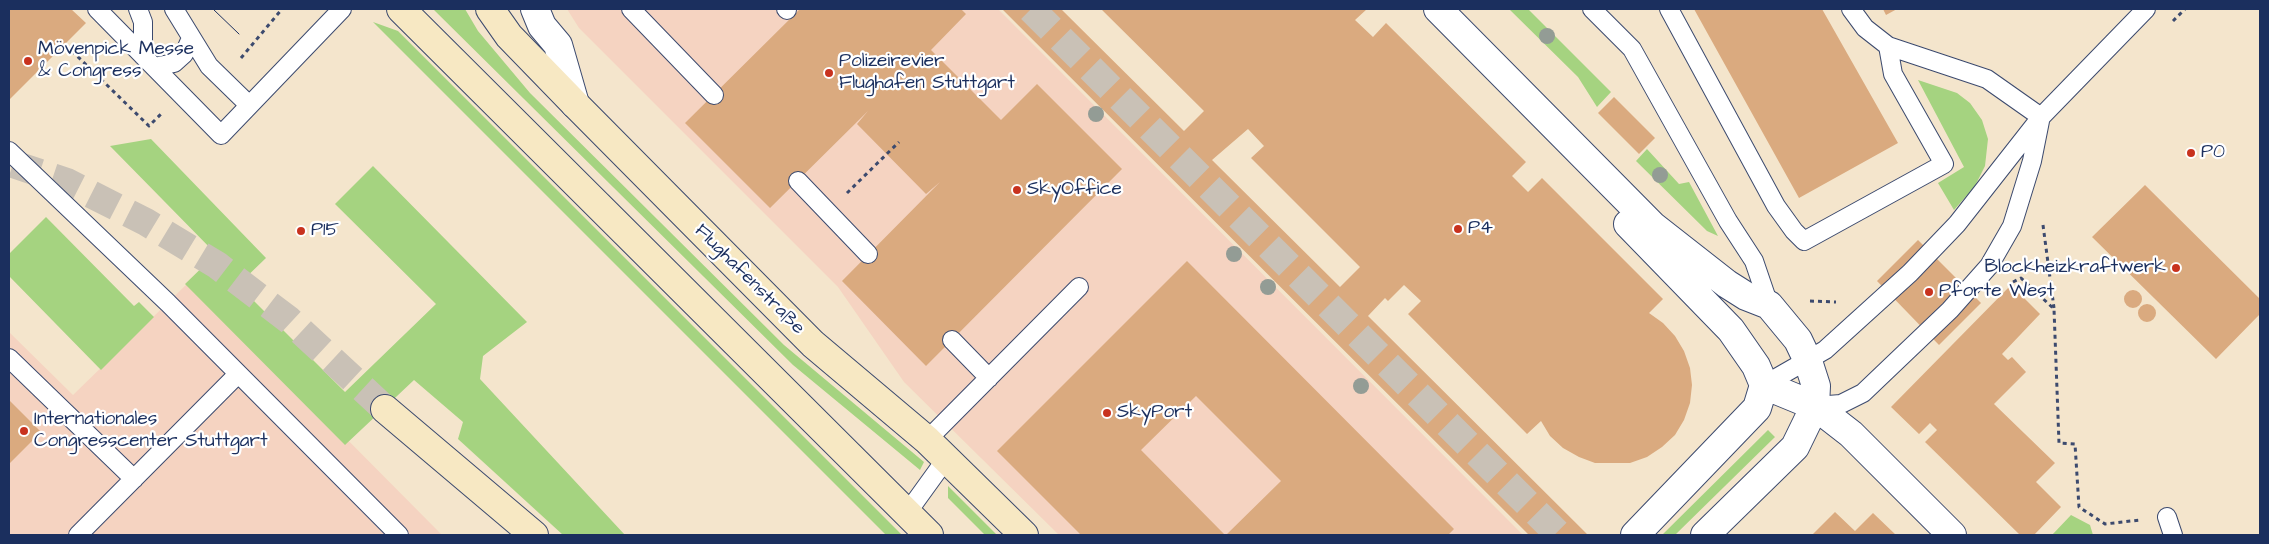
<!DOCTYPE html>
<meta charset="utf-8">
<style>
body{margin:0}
#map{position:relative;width:2269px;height:544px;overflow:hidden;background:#f4e5cc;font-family:"Architects Daughter",sans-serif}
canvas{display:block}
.frame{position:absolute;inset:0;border:10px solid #1b2f5e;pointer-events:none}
</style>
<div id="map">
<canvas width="2269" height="544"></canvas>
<div class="frame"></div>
</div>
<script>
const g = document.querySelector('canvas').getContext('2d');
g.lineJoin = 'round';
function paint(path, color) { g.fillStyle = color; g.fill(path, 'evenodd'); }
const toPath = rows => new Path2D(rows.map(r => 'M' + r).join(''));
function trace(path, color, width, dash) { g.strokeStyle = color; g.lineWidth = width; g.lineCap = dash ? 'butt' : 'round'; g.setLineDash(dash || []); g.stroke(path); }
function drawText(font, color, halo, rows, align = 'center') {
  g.font = font + ' "Architects Daughter",sans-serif'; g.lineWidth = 4.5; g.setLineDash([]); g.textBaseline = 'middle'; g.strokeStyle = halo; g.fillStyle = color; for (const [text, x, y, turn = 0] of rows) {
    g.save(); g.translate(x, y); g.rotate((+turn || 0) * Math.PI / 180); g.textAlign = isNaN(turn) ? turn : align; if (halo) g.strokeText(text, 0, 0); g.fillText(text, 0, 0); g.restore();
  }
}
paint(toPath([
 [567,9,998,9,1523,535,1059,535,904,382,838,287,579,28],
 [190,281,442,535,9,535,9,332,73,395]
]), '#f5d3c1');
paint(toPath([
 [433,9,465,9,478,31,530,93,784,345,924,462,920,470,793,365],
 [1509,9,1528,9,1611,92,1597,107,1578,77],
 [373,22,398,31,902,535,886,535],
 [1918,80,1957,93,1970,103,1982,120,1988,139,1985,166,1975,186,1954,210,1938,183,1964,167],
 [151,139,266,258,238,285,345,392,436,304,335,204,373,166,527,322,483,356,480,379,625,535,563,535,458,439,463,422,414,380,345,445,185,284,216,254,110,146],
 [1647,149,1679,184,1689,182,1718,236,1707,231,1636,161],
 [46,217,134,306,139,302,154,317,101,370,9,276,9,254],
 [1768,430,1775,437,1675,535,1662,535],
 [948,486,997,535,985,535,948,498],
 [2071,515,2090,525,2093,535,2052,535]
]), '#a5d380');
paint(toPath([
 [9,9,71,9,86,23,9,100],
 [800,9,961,9,966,14,931,50,1001,120,1037,84,1122,169,926,366,842,281,940,182,926,194,857,124,868,111,770,208,685,123],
 [1002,9,1061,9,1184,131,1204,111,1101,9,1367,9,1355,20,1373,37,1386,23,1526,162,1512,176,1528,192,1542,178,1663,299,1649,313,1663,323,1675,336,1684,351,1690,368,1692,385,1690,403,1684,420,1675,435,1662,447,1647,457,1630,463,1595,463,1579,457,1563,448,1550,436,1541,421,1527,434,1408,314,1421,301,1404,285,1388,301,1385,298,1368,316,1588,535,1529,535],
 [1248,129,1264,146,1251,158,1360,267,1340,287,1212,160],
 [1694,9,1822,9,1898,143,1799,198],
 [1883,9,1897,9,1886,15],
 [1614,97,1655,138,1639,154,1598,113],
 [2145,185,2260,299,2260,314,2216,359,2092,237],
 [1918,240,1981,303,1939,345,1877,281],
 [1187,261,1454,529,1448,535,1226,535,1281,481,1196,396,1141,450,1225,535,1081,535,997,451],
 [2011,285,2040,314,2002,354,2008,360,2012,357,2026,372,1994,404,2055,463,2036,482,2061,507,2034,535,2020,535,1925,442,1937,430,1930,423,1919,434,1891,407],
 '2124 299a9 9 0 1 1 18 0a9 9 0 1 1-18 0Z',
 '2138 313a9 9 0 1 1 18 0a9 9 0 1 1-18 0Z',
 [9,400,41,432,9,464],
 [1835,512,1855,531,1873,513,1896,535,1812,535]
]), '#daaa7f');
trace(toPath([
 [1031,9,1559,535]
]), '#c9c1b6', 28, [28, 14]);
trace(toPath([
 [13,164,67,182,146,222,217,265,289,320,385,409]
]), '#c9c1b6', 28, [28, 14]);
const lane = toPath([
 [97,9,221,135,342,9],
 [138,9,143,22,143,56],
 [174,9,209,66,249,105],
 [631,9,714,95],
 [786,9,787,10],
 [1592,9,1632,49,1728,221,1754,261,1769,305],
 [1669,9,1776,206,1794,231,1804,241,1944,164,1893,74,1888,46],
 [1851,9,1865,28,1888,46,1987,79,2041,117],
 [154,67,174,63,184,54,191,38],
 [9,151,168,303,399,535],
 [798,181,868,254],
 [952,340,989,378],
 [9,358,134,479],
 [1764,385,1825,350,1910,273,1957,224,2041,117,2146,9],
 [1815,406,1841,404,1863,393,1950,310,1989,266,2012,226,2032,161,2040,121],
 [927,440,1079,287],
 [907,513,946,459],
 [2167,517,2173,535],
 [78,535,238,374]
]);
const street = toPath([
 [535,9,542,26,558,45,575,104],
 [1438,9,1653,226,1727,284,1746,296,1769,305,1798,340,1808,361,1816,386,1815,406,1795,447,1705,535],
 [1628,224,1731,330,1756,366,1764,385,1757,408,1635,535],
 [1764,385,1815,406,1851,434,1952,535]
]);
const secondary = toPath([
 [401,9,929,535],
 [490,9,509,36,575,104,813,344,927,440,1024,535],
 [385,409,534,535]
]);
trace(lane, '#3c4a6e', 20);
trace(street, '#3c4a6e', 30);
trace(secondary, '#3c4a6e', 30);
trace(toPath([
 [2173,21,2185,9],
 [72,51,149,126,161,114],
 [241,58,282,9],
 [847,193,899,142],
 [2043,225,2054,308],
 [2013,282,2021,278,2054,309,2059,443,2075,444,2079,507,2105,524,2140,520],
 [1810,301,1836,302]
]), '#3c4a6e', 3, [4, 4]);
trace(lane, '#fff', 18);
trace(street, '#fff', 28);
trace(secondary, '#f7e8c3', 28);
trace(toPath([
 [213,9,239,34]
]), '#1b2f5e', 1);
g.fillStyle = '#939c95';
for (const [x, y] of [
 [1547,36],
 [1096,114],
 [1660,175],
 [1234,254],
 [1268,287],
 [1361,386]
]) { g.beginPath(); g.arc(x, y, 8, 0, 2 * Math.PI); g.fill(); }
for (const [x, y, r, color] of [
 [28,61,5,"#c8321e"],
 [829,73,5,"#c8321e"],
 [2191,153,5,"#c8321e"],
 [1017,190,5,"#c8321e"],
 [1458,229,5,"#c8321e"],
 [301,231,5,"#c8321e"],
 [2176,268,5,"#c8321e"],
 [1929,292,5,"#c8321e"],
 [1107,413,5,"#c8321e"],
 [24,431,5,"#c8321e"]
]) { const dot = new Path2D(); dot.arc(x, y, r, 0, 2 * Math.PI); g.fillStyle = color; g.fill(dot); trace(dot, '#fff', 2); }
drawText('19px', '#1b2f5e', '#fff', [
 ["Mövenpick Messe",38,50],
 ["& Congress",38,72],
 ["Polizeirevier",839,62],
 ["Flughafen Stuttgart",839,84],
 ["P0",2201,153],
 ["SkyOffice",1027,190],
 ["P4",1468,229],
 ["P15",311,231],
 ["Blockheizkraftwerk",2166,268,"right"],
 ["Pforte West",1939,292],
 ["SkyPort",1117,413],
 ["Internationales",34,420],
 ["Congresscenter Stuttgart",34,442]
], 'left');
drawText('19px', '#1b2f5e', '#fff', [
 ["Flughafenstraße",749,280,45]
]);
</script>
